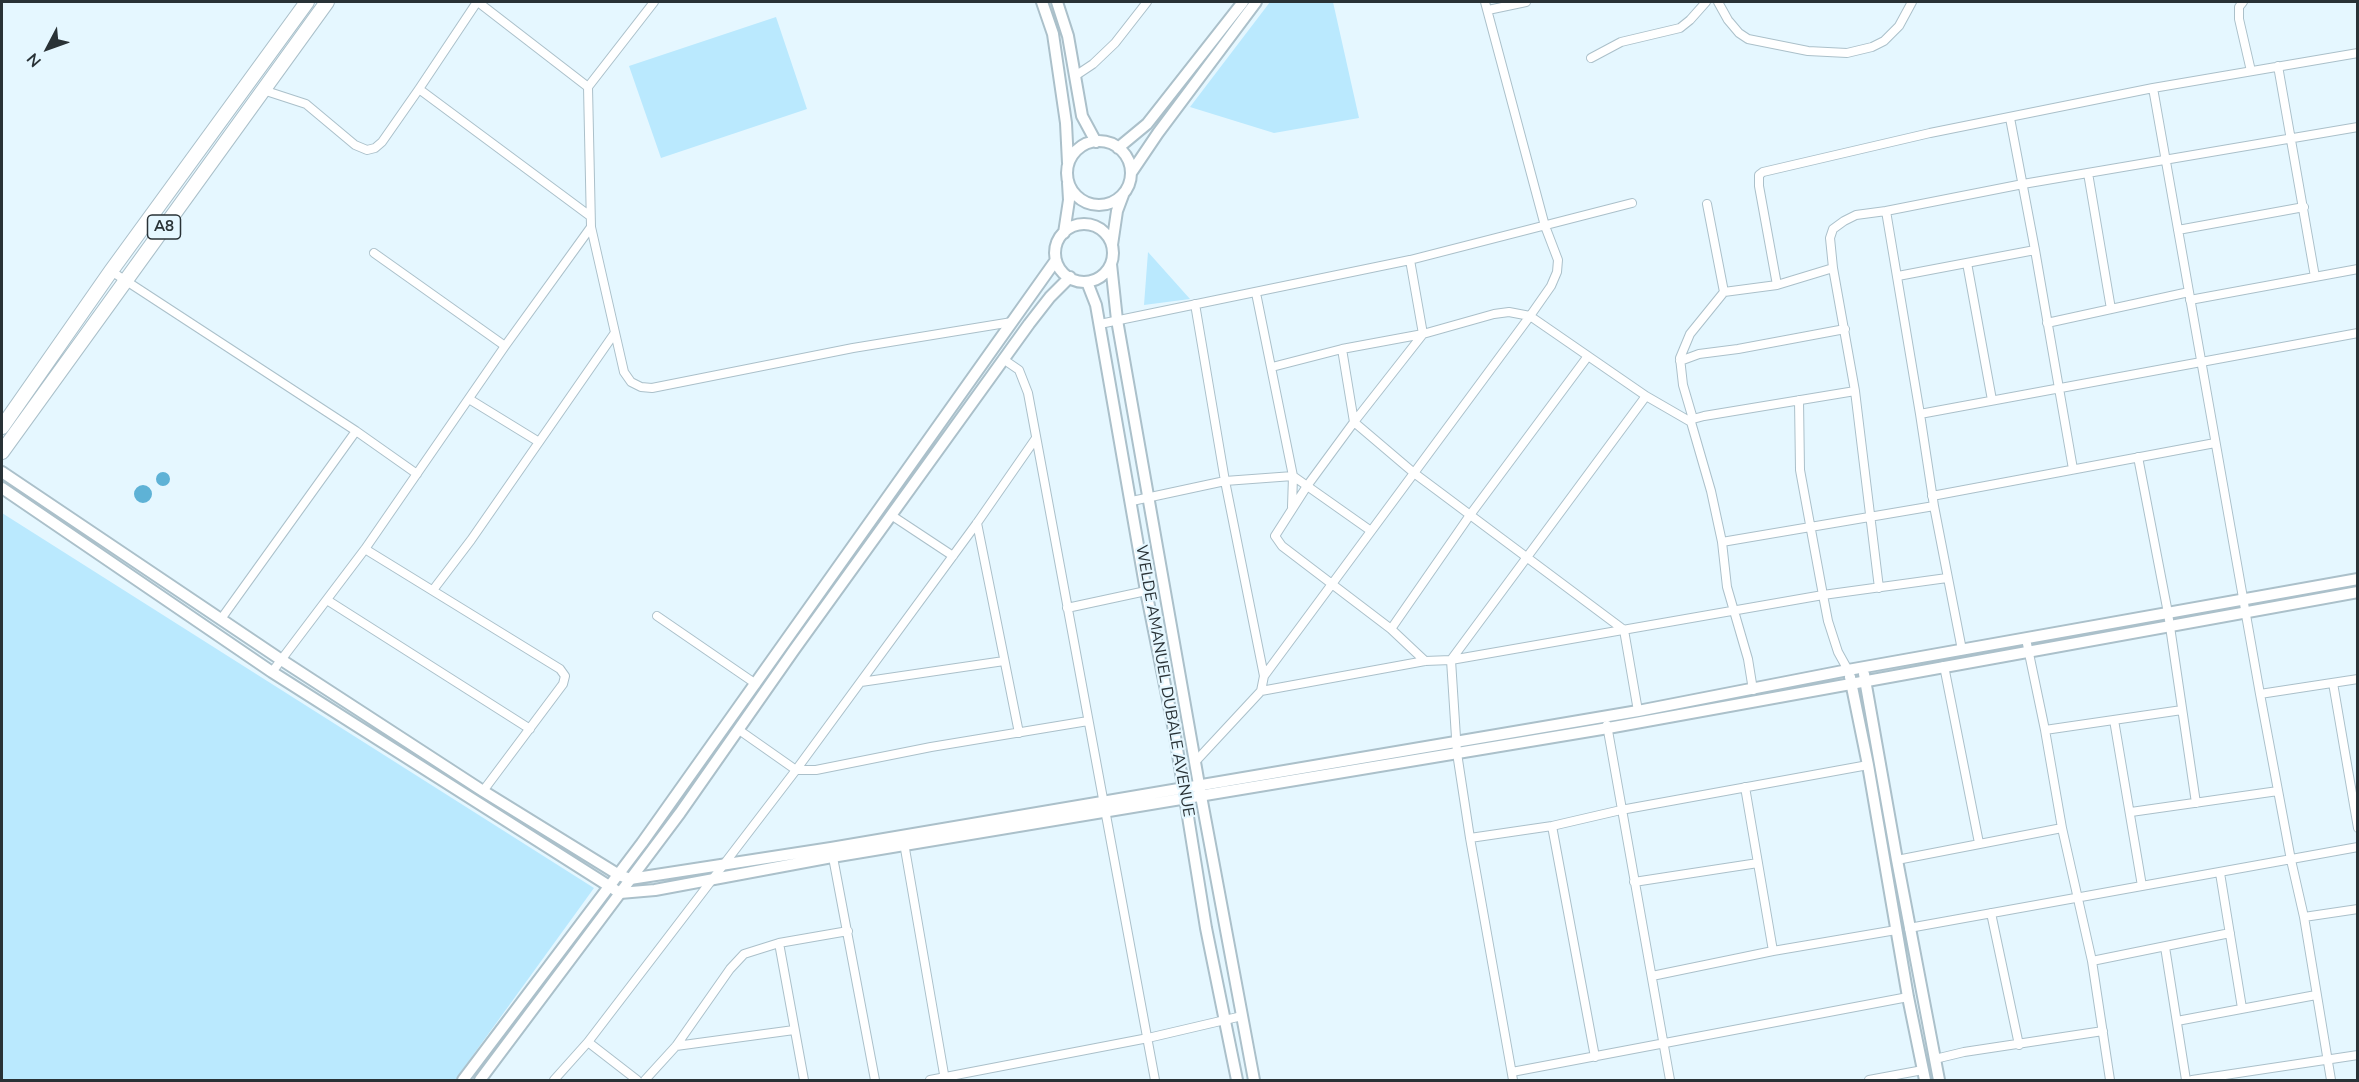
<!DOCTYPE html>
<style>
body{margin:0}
#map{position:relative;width:2359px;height:1082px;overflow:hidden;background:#e5f7ff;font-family:"Nunito Sans",sans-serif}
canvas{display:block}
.frame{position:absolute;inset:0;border:3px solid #293236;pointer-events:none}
.north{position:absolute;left:18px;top:18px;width:60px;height:60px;-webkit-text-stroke:4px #e5f7ff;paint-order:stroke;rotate:229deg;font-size:16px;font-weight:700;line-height:24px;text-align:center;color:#293236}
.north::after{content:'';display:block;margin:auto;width:21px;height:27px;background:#293236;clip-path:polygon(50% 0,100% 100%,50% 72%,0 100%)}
</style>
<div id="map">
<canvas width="2359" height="1082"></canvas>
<div class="frame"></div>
<div class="north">N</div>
</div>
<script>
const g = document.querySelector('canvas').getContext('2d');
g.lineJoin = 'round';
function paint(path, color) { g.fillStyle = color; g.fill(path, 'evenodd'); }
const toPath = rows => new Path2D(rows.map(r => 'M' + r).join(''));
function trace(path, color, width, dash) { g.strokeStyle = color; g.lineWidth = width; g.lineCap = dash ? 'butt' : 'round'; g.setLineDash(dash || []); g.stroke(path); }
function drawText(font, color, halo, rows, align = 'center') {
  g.font = font + ' "Nunito Sans",sans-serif'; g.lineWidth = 4.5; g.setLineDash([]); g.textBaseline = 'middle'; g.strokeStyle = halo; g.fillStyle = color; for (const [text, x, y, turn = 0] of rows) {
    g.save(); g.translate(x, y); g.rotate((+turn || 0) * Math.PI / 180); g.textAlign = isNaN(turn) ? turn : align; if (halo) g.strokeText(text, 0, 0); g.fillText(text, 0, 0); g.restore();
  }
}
paint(toPath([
 [1270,2,1333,2,1359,118,1274,133,1190,107],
 [776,17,807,109,661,158,629,66],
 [1148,252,1190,299,1144,305],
 [2,513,594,888,455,1080,2,1080]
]), '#bae9fe');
paint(toPath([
 '156 479a7 7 0 1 1 14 0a7 7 0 1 1-14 0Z',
 '134 494a9 9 0 1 1 18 0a9 9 0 1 1-18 0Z'
]), '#5eb2d6');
const minor = toPath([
 [478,2,588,87],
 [1718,2,1728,20,1739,33,1748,39,1808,51,1847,53,1872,47,1884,41,1899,26,1912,2],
 [2243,2,2239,7,2239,19,2251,71],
 [1488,10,1526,2],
 [1591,58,1621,42,1680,28,1690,20,1706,2],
 [2278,66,2315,277],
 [1075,76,1093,64,1115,43,1147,2],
 [2153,88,2260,694,2291,860,2304,917,2331,1080],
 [419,89,590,216],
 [263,90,306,104,355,145,367,150,375,148,382,142,419,89,477,2],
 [2010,118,2035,250,2073,469],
 [2088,173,2111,309],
 [1707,204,1724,292],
 [591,227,624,372,631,382,641,387,652,388,853,348,1012,322],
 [2178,230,2304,207],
 [374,253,505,346],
 [1410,260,1423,334,1354,422,1307,486,1275,536,1282,546,1391,629,1425,661],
 [1967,263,1992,400],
 [1833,268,1777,285,1759,186,1759,175,1763,172,1930,133,2153,88,2358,53],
 [111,271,356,431,417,474],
 [1898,276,2035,250],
 [1256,293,1293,476,1292,507],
 [2190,300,2358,269],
 [1195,304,1225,481,1264,676],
 [2047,323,2189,292],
 [1100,324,1410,260,1632,203],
 [1342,349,1354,422,1414,473,1624,630,1638,711],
 [1003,359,1019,370,1028,393,1155,1080],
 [1680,361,1699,354,1738,349,1845,329],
 [1272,367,1342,349,1423,334,1494,314,1509,312,1530,316,1646,396,1691,422,1711,491,1722,542,1727,587,1748,659,1753,690],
 [1855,391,1879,588],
 [469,399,539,442],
 [1799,400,1800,470,1823,595,1828,621,1838,652,1848,670],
 [1920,414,2358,333],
 [1693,419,1683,385,1680,358,1690,334,1724,292,1777,285],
 [1691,422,1693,419,1704,416,1855,391,1833,268,1830,238,1833,229,1844,221,1856,215,1886,211],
 [2138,457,2168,613,2196,803],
 [1932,496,2215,443],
 [1132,501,1225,481,1293,476,1371,531],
 [891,515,953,556],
 [977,523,1019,733],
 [1722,542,1934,506],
 [365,549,560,669,565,676,563,684,483,791],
 [433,590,471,540,614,334],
 [327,600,530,729],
 [1067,608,1146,591],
 [657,616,756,684],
 [221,619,356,431],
 [1391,629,1470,515,1588,356],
 [2026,639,2045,730,2062,828,2092,961,2110,1080],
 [1962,650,1934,506,1920,414,1886,211,2023,184,2358,127],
 [1944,666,1979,843],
 [272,672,365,549,505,346,591,227,588,87,654,2],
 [861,682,1004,661],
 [2333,683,2358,828],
 [1261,691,1425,661,1451,660,1823,595,1947,578],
 [2260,694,2358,679],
 [2114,720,2142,886],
 [1607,725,1670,1080],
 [739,730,796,770,816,770,931,747,1088,721],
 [2045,730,2182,710],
 [1195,762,1261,691,1264,676,1530,316,1551,286,1557,272,1558,260,1545,226,1485,2],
 [1745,787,1773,951],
 [2131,812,2278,791],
 [1552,826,1595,1057],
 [1470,838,1552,826,1621,810,1868,765],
 [904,843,945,1080],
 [832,852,875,1080],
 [1897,860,2062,828],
 [2220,873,2242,1008],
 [1634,882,1758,863],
 [1991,913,2019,1045],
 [2304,917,2358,909],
 [1909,928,2358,847],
 [779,943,804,1080],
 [2165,947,2186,1080],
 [2092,961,2230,933],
 [1652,976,1773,951,1896,930],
 [2177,1021,2316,995],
 [588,1042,637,1080],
 [676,1046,794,1030],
 [1935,1059,1964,1052,2103,1031],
 [1512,1072,1908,997],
 [554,1080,588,1042,796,770,977,523,1036,438],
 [645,1080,676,1046,730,969,744,954,779,943,848,931],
 [930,1080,1148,1038,1242,1016],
 [1513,1080,1470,838,1457,753,1451,660,1646,396],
 [1869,1080,1923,1070],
 [2192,1080,2358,1055]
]);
const tertiary = toPath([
 [2,472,280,659,483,791,619,875,630,879,831,848,1638,711,1848,670,2358,579],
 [2,488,272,672,620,893,655,890,832,857,1608,728,2358,592],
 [1864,674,1897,860,1939,1080],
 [1850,677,1868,765,1908,997,1925,1080]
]);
const secondary = toPath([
 [1042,2,1053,34,1066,123,1068,163],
 [1057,2,1068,36,1082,116,1096,142],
 '1067 173a32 32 0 1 1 64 0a32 32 0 1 1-64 0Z',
 [1118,148,1147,124,1243,2],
 [1131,173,1158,133,1256,2],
 '1055 253a29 29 0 1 1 58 0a29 29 0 1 1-58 0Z',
 [1064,233,1069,200,1068,183],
 [1112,245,1117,211,1123,195],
 [1111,264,1117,320,1201,796,1254,1080],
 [1087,282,1096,305,1146,591,1174,730,1206,928,1237,1080],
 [463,1080,642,843,1056,260],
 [480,1080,680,813,794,650,1029,324,1050,297,1070,277]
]);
const trunk = toPath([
 [2,427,111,271,307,2],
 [2,452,327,2]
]);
trace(minor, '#abc0ca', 10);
trace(tertiary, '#abc0ca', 14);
trace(secondary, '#abc0ca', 14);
trace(trunk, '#abc0ca', 16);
trace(minor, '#fff', 8);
trace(tertiary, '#fff', 10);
trace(secondary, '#fff', 10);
trace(trunk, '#fff', 14);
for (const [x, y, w] of [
 [164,227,33]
]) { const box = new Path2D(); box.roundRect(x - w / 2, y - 12, w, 24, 4.5); g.fillStyle = '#e5f7ff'; g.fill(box); trace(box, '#293236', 1.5); }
drawText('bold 15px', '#293236', null, [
 ["A8",164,227]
]);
drawText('16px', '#293236', '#e5f7ff', [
 ["WELDE AMANUEL DUBALE AVENUE",1164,681,80]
]);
</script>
